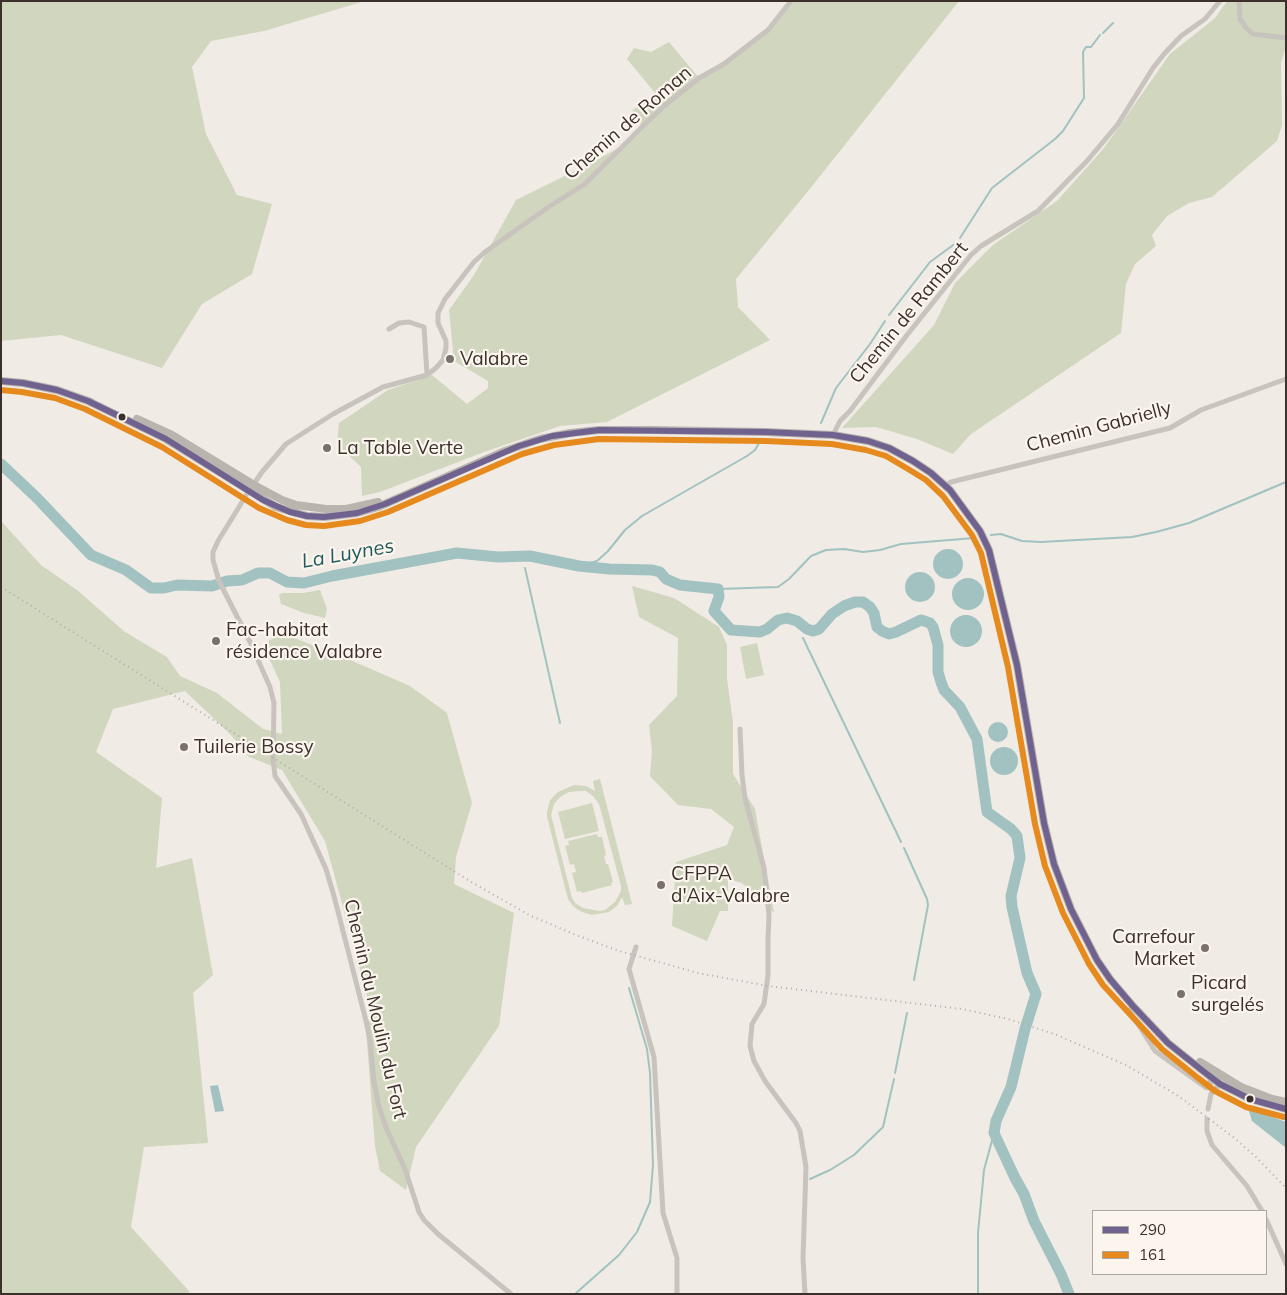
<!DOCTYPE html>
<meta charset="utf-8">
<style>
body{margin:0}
#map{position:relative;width:1287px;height:1295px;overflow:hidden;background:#f0ebe5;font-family:Mulish,sans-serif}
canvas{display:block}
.frame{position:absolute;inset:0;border:2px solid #3b302b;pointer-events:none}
.legend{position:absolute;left:1092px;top:1210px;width:175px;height:65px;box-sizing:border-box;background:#fbf5ee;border:1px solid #aea6a0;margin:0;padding:6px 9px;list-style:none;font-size:15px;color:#3b302b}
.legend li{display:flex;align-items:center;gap:10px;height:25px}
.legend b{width:25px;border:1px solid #aea6a0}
</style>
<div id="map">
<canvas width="1287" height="1295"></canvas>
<div class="frame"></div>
<ul class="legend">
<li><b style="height:6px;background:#70628f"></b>290</li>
<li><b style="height:6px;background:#e68a1d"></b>161</li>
</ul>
</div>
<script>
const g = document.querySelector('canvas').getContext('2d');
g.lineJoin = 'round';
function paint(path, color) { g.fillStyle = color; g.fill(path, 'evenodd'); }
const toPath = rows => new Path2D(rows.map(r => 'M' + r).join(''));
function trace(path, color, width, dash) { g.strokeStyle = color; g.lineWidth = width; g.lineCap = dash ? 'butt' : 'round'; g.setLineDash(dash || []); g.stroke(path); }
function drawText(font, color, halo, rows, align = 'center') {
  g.font = font + ' Mulish,sans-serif'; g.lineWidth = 4.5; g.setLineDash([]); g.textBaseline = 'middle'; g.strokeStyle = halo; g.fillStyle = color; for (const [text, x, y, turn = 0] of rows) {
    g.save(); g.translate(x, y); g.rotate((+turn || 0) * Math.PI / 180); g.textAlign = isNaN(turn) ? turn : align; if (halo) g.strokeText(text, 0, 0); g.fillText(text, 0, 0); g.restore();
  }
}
paint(toPath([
 [1,1,365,1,264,31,211,41,192,67,206,134,237,195,272,204,252,274,202,304,162,368,61,335,1,341],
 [791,1,959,1,809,190,736,279,738,307,770,340,607,422,560,426,484,452,380,492,362,496,361,467,337,444,339,423,388,390,432,375,467,404,488,388,488,381,454,361,449,310,474,275,516,200,593,162,627,143,642,127,632,111,655,93,627,59,634,48,651,52,669,42,699,78,758,38],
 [1227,1,1286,1,1286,47,1281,63,1282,125,1277,141,1212,197,1189,203,1167,216,1152,235,1156,246,1135,264,1126,284,1121,333,971,434,953,454,917,439,876,427,842,428,934,325,955,283,993,245,1057,201,1104,148,1170,54,1215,18],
 [1,521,41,565,77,590,125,632,167,657,180,676,217,693,263,729,282,734,280,682,263,645,281,633,341,656,410,686,447,713,472,803,456,857,454,884,514,913,499,1026,416,1147,406,1190,380,1171,375,1146,366,1030,371,1010,325,841,282,770,249,757,230,734,185,691,113,709,96,752,162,798,156,868,192,858,213,975,193,993,208,1143,144,1147,131,1227,189,1291,188,1294,1,1294],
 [632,586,674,598,719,627,727,645,727,679,733,722,733,774,755,809,774,913,742,883,728,879,728,911,720,911,707,941,672,926,676,862,727,845,734,827,711,809,678,805,650,776,652,751,649,725,677,696,678,638,639,617],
 [320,590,327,609,325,618,304,613,281,604,279,595,282,593,303,593],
 [757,643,764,675,746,679,740,647],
 [600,779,632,904,625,905,622,897,617,906,609,912,592,915,582,912,577,909,573,906,568,899,547,817,547,812,550,800,558,792,574,785,586,786,595,791,593,781],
 [579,791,586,791,593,796,599,804,621,886,621,891,615,902,605,910,599,911,583,908,575,903,572,898,551,815,554,804,560,797,569,792],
 [592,803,599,831,565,839,558,812],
 [597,834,598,837,602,837,606,855,604,856,606,864,608,864,613,882,611,883,612,885,582,893,581,891,577,892,572,873,576,872,574,864,570,865,565,846,569,845,568,841]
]), '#d1d6bf');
paint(toPath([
 '933 564a15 15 0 1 1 30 0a15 15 0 1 1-30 0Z',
 '905 587a15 15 0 1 1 30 0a15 15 0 1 1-30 0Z',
 '952 594a16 16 0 1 1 32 0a16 16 0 1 1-32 0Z',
 '950 631a16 16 0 1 1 32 0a16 16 0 1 1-32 0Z',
 '988 732a10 10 0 1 1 20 0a10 10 0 1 1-20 0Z',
 '990 761a14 14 0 1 1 28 0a14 14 0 1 1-28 0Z',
 [218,1085,224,1111,215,1112,210,1086],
 [1248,1108,1286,1122,1286,1148,1252,1121]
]), '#a1c2c1');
trace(toPath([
 [1103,33,1113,23],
 [960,238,992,188,1055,139,1063,131,1084,98,1083,52,1086,47,1091,47,1100,35],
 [889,315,930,262,956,243],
 [821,423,836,388,870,344,885,321],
 [991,535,1001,534,1022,541,1041,542,1132,537,1156,532,1189,523,1286,482],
 [608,551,625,530,642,516,747,456,755,450,759,443],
 [579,566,597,561,607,552],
 [525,568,560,723],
 [718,589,778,587,789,579,811,556,826,550,844,549,863,552,880,550,901,544,974,538],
 [794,620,797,626],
 [803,638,901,842],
 [904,848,927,899,928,905,914,980],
 [895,1073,907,1013],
 [810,1179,830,1170,854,1155,883,1127,894,1079],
 [575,1294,619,1255,637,1232,650,1202,653,1165,650,1073,647,1049,629,988],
 [978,1294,978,1233,984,1170,994,1133]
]), '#a1c2c1', 2);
trace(toPath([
 [1,464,37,498,91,555,126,570,151,588,164,588,177,585,212,586,227,581,242,580,258,573,270,573,287,582,304,583,332,576,457,553,498,557,530,556,579,566,609,569,652,570,660,572,666,579,680,585,718,589,719,597,714,611,731,630,760,632,767,629,778,620,787,618,797,621,807,629,813,631,819,629,832,614,844,606,855,602,863,602,870,607,874,613,877,627,882,631,889,634,896,632,921,620,930,623,933,627,938,645,938,672,941,682,944,690,960,707,977,739,987,812,1011,829,1017,836,1020,858,1011,896,1012,907,1027,973,1036,994,1025,1029,1011,1087,996,1121,994,1133,1015,1178,1024,1194,1034,1221,1061,1274,1069,1294]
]), '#a1c2c1', 11);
trace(toPath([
 [1239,1,1240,19,1246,28,1253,34,1286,38],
 [389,329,399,323,409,322,424,327,427,375],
 [833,435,840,421,850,411,907,335,971,255,981,246,1038,211,1087,161,1118,124,1153,68,1164,54,1181,36,1205,19,1220,1],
 [946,485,951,482,1170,428,1201,410,1286,379],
 [740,729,742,775,745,798,764,868,769,915,768,938,768,975,764,1004,752,1024,750,1046,754,1061,765,1081,796,1123,800,1131,806,1167,803,1258,805,1294],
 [636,947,629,969,654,1057,663,1213,677,1258,677,1294],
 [1129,1010,1155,1051,1205,1087,1207,1088,1210,1085,1210,1077],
 [1208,1109,1211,1094,1220,1084],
 [1207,1119,1207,1131,1212,1145,1247,1186,1262,1211],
 [1266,1219,1286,1264],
 [511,1294,438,1234,424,1220,419,1212,405,1169,387,1130,379,1107,374,1082,370,1040,366,1021,334,896,326,869,301,814,275,776,273,759,274,703,270,687,250,642,219,581,213,560,213,552,218,541,247,494,262,472,286,444,333,414,383,387,427,375,436,368,443,360,446,348,446,341,438,323,438,313,445,299,474,262,485,252,550,206,585,184,642,127,664,106,699,78,724,64,768,30,791,1]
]), '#c9c3be', 5);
trace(toPath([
 [1,381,23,383,57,390,91,402],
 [88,401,166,439,276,507,307,516,324,517,357,513,378,507,505,451,540,439,570,433,599,430,651,430,766,432,833,435,868,441,889,448,913,461,931,473,950,490,980,531,989,550,1017,665,1044,823,1054,864,1071,909,1097,960,1110,979,1133,1006,1168,1043,1203,1071,1220,1084,1250,1099,1286,1109],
 [137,419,172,435,254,485,282,500,296,505,326,509,346,509,378,502],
 [1200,1062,1241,1087,1272,1099,1286,1102]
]), '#bab3ae', 8);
trace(toPath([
 [1,587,468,880,529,915,576,935,619,951,698,973,768,986,962,1009,1008,1019,1057,1035,1126,1065,1180,1097,1233,1137,1256,1157,1286,1188]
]), '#b1aca8', 2, [1, 4]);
trace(toPath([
 [1,381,23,383,57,390,88,401,166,439,263,500,290,512,307,516,324,517,357,513,385,504,519,446,552,436,599,430,766,432,833,435,868,441,889,448,913,461,931,473,950,490,980,531,989,550,1017,665,1044,823,1054,864,1071,909,1097,960,1110,979,1133,1006,1168,1043,1203,1071,1220,1084,1250,1099,1286,1109]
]), '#70628f', 6);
trace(toPath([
 [1,390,22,392,55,398,85,409,162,447,259,508,287,520,306,525,324,526,360,521,388,512,522,454,554,445,599,439,766,441,832,444,866,450,886,456,908,469,926,480,943,496,972,535,981,553,1008,667,1035,824,1045,866,1063,913,1089,964,1103,985,1162,1049,1198,1078,1215,1091,1246,1107,1284,1117]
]), '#e68a1d', 6);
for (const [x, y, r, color] of [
 [450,359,5,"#7a716c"],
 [122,417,4.5,"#3b302b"],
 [327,448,5,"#7a716c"],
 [216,641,5,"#7a716c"],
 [184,747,5,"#7a716c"],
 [661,885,5,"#7a716c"],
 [1205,948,5,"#7a716c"],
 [1181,994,5,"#7a716c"],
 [1250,1099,4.5,"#3b302b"]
]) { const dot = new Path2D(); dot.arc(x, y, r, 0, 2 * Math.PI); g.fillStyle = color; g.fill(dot); trace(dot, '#fbf5ee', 2); }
drawText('19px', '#3b302b', '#fbf5ee', [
 ["Chemin de Roman",628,123,-41],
 ["Chemin de Rambert",909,313,-51],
 ["Chemin Gabrielly",1099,427,-15],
 ["Chemin du Moulin du Fort",375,1009,77]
]);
drawText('19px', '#3b302b', '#fbf5ee', [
 ["Valabre",460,359],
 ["La Table Verte",337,448],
 ["Fac-habitat",226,630],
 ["résidence Valabre",226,652],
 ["Tuilerie Bossy",194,747],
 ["CFPPA",671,874],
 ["d'Aix-Valabre",671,896],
 ["Carrefour",1195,937,"right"],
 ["Market",1195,959,"right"],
 ["Picard",1191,983],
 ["surgelés",1191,1005]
], 'left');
drawText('italic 20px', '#1f5a5e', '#fbf5ee', [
 ["La Luynes",348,554,-10]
]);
</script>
